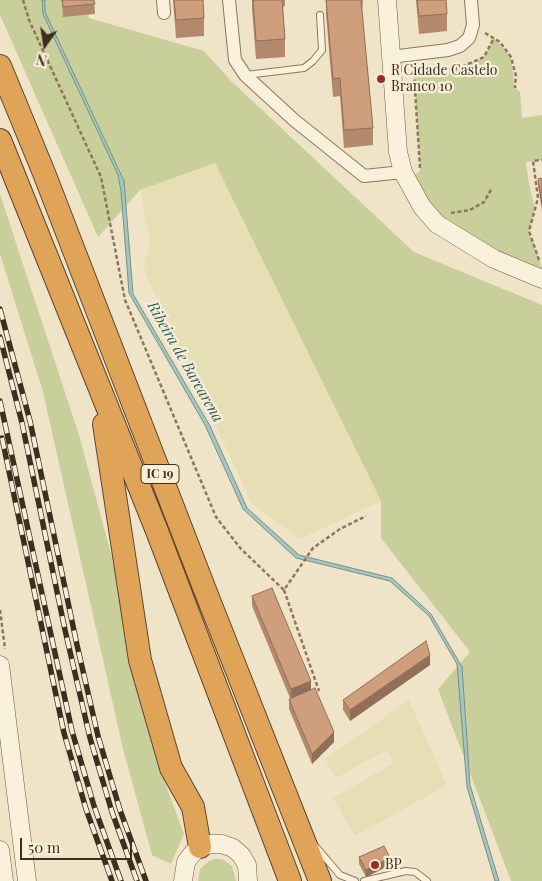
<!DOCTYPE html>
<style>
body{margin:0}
#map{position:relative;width:542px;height:881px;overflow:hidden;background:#f0e4c8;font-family:"Playfair Display",serif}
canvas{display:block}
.north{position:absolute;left:20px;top:20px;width:50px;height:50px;-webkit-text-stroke:4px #f7eed8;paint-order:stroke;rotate:193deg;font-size:14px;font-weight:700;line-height:20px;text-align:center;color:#3d2e20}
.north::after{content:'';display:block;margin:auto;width:18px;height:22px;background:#3d2e20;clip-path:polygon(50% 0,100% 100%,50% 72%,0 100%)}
.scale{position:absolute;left:20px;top:838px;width:112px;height:22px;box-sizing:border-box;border:2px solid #3d2e20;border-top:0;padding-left:6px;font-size:15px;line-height:18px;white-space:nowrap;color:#3d2e20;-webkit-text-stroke:4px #f7eed8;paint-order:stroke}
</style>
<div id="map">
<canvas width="542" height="881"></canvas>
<div class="north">N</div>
<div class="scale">50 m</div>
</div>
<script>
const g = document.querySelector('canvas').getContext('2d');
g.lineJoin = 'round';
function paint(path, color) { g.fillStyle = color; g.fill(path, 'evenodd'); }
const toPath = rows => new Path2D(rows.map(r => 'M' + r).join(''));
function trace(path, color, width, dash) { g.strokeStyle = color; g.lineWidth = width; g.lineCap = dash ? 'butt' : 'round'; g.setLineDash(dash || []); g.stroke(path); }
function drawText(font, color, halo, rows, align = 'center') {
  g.font = font + ' "Playfair Display",serif'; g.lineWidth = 4.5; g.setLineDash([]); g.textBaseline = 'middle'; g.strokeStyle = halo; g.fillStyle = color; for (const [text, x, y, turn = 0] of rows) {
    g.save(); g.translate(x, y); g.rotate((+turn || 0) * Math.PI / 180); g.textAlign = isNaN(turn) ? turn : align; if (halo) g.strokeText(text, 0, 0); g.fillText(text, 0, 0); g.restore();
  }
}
paint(toPath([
 [215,163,381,501,300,539,252,504,144,270,150,240,140,190],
 [409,700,447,785,355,836,333,798,394,763,386,750,336,778,325,759]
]), '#e6deb5');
paint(toPath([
 [0,0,84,0,89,18,204,51,230,80,414,252,542,305,542,881,511,881,438,689,470,652,381,538,381,501,215,163,140,190,98,237,0,15],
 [494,38,511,57,515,88,520,92,522,118,542,115,542,160,526,162,529,184,535,209,529,232,542,268,542,275,443,222,428,204,413,176,420,171,420,165,414,74,459,68,484,57],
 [0,194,79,435,111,554,161,772,184,834,171,864,152,855,123,749,43,392,0,254],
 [215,859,222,859,232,866,236,881,198,881,200,869,209,861]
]), '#c9cf9b');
const water = toPath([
 [42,0,45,0,45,12,124,181,133,294,210,426,247,508,299,555,392,578,431,614,462,667,470,785,499,881,495,881,467,787,457,664,429,616,390,581,296,558,243,509,205,425,129,293,121,191,118,175,43,14,42,0]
]);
paint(water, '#a9c4bc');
trace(water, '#6f938a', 1);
const lane = toPath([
 [246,75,304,68,313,61,322,50,320,15],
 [316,847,340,875,355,881],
 [364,881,406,871,415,872,427,881]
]);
const street = toPath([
 [163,0,164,13],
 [229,0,235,60,245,75,294,120,364,176,403,172],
 [390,57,448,50,460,46,469,38,473,25,471,0]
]);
const secondary = toPath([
 [387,0,398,152,403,172,422,207,437,224,494,259,542,279],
 [0,665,27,881],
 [0,850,4,881],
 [183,881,186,862,192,854,200,847,211,844,222,844,233,848,241,855,247,865,248,881]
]);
const highway = toPath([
 [0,66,44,173,205,590,320,881],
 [0,140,157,531,290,881],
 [104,424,140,660,171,768,193,807,200,847]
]);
trace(lane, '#8d765c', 8);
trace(street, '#8d765c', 14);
trace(secondary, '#6f573f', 19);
trace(highway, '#5b4430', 24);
trace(toPath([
 [23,0,29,20,101,177,125,300,216,517,241,549,284,590,313,548,340,529,366,516],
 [485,33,500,42,511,57,516,76,515,88],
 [420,168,414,74,459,68,484,57,494,38],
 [451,213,470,210,484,202,492,188],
 [539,260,529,231,538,198,533,161,542,160],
 [284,590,319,691],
 [0,610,5,649]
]), '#8d765c', 2.5, [4, 2.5]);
trace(lane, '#faf1dc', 6);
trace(street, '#faf1dc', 12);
trace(secondary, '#faf1dc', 18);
trace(highway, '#e0a458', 22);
const rail = toPath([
 [0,309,30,421,77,645,98,736,120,810,146,881],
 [0,337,22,423,65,630,90,738,112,812,137,881],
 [0,401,72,731,94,806,121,881],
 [2,438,64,733,86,809,112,881]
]);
trace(rail, '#3d2e20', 5.5);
trace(rail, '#f7eed8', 4, [11]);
paint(toPath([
 [62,0,94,0,95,14,63,17],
 [173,0,203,0,204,18,204,36,176,38],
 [252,0,285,0,285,6,283,7,285,39,285,57,256,59,252,9],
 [326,0,363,0,362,11,373,128,373,145,344,148,340,96,333,97,326,14],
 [416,0,446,0,447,14,447,31,419,34],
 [542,178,542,211,538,186,538,179],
 [252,596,311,690,334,742,312,764,289,709,289,699,290,698,252,606],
 [430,665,350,721,343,710,343,700],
 [359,857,390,865,366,877,359,864]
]), '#b2896c');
paint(toPath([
 [430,655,430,665,350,721,350,710],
 [311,681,311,691,291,700,291,689],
 [334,732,334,742,312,764,312,754],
 [390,858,390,865,366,877,366,870]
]), '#916f58');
const building = toPath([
 [62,0,94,0,95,4,63,7,62,0],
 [174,0,203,0,204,18,176,20,174,0],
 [253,0,282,0,285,39,256,41,253,0],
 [326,0,361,0,373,128,344,130,340,78,333,79,326,0],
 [417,0,446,0,447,14,419,16,417,0],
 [542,178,542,204,538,179,542,178],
 [272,588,311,681,291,689,252,596,272,588],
 [426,641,430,655,350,710,343,700,426,641],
 [315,688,334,732,312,754,289,699,315,688],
 [384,846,390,858,366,870,359,857,384,846]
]);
paint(building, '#cf9f7d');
trace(building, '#916f58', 1);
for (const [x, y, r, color] of [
 [381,79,5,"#9e2a2b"],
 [375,865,5,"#9e2a2b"]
]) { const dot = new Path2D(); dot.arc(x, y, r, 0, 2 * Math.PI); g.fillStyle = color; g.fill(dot); trace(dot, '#f7eed8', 2); }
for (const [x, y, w] of [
 [160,474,38]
]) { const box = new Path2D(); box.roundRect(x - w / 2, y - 9.5, w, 19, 4); g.fillStyle = '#f7eed8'; g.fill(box); trace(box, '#3d2e20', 1); }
drawText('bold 12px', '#3d2e20', null, [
 ["IC 19",160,474]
]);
drawText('14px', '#3d2e20', '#f7eed8', [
 ["R Cidade Castelo",391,71],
 ["Branco 10",391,87],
 ["BP",385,865]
], 'left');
drawText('italic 15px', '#2f5d5a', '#f7eed8', [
 ["Ribeira de Barcarena",185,362,60]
]);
</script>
